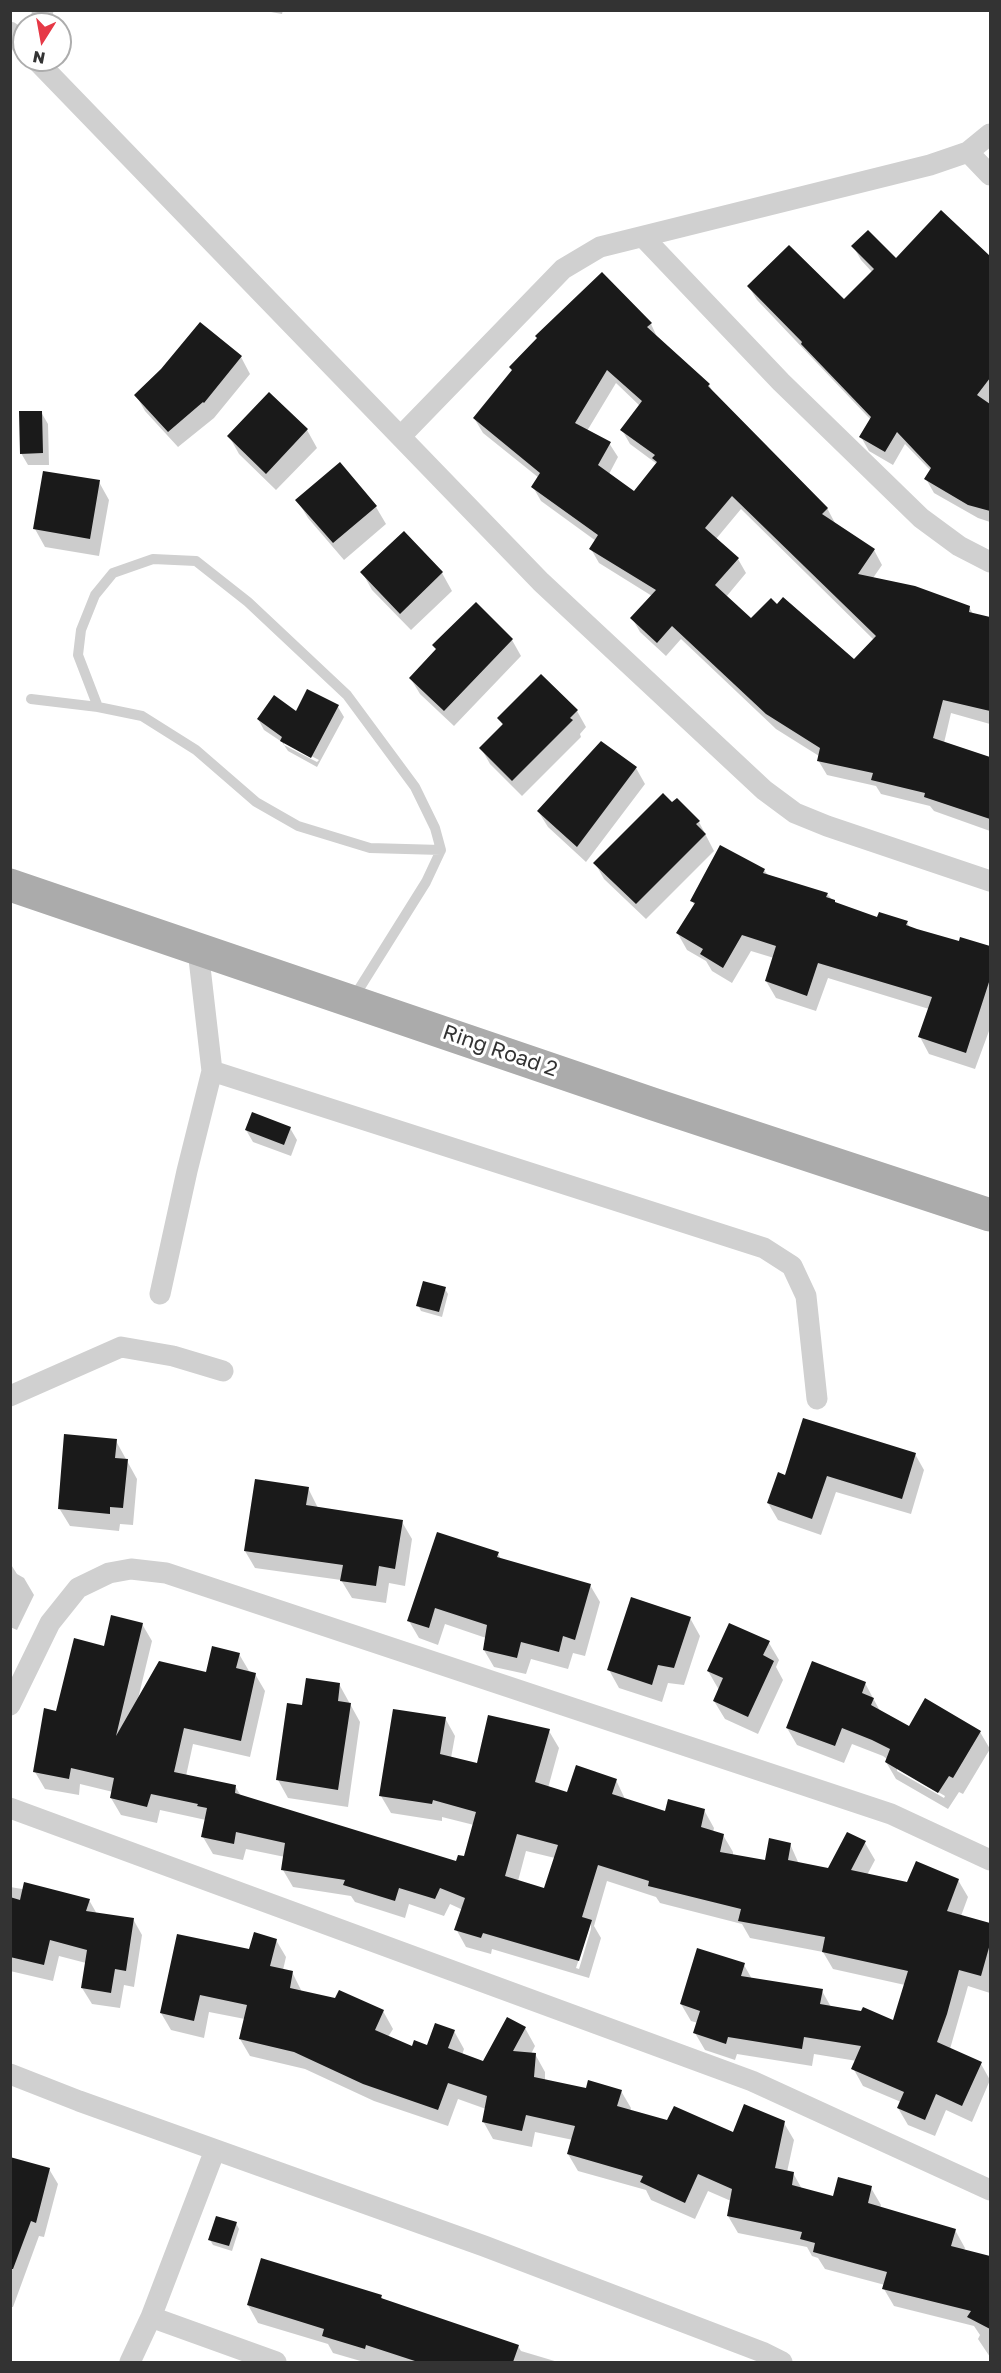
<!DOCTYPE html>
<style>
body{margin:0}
#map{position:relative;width:1001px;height:2373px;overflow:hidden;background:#fff;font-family:"Golos Text",sans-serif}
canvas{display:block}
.frame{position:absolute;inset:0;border:12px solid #333;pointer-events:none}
.north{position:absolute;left:12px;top:12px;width:60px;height:60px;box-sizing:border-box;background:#fff;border:2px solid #adadad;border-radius:50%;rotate:191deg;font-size:16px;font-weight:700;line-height:24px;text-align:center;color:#333}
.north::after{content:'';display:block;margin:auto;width:21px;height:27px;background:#e63946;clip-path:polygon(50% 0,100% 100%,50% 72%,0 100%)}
</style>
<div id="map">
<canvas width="1001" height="2373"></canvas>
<div class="frame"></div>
<div class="north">N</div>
</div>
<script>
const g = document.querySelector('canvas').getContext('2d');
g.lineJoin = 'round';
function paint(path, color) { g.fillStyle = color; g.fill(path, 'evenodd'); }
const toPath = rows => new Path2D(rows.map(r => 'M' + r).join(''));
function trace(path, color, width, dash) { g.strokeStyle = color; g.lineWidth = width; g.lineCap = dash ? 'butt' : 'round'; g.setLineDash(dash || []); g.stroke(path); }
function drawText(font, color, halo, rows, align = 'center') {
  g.font = font + ' "Golos Text",sans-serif'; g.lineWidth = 6; g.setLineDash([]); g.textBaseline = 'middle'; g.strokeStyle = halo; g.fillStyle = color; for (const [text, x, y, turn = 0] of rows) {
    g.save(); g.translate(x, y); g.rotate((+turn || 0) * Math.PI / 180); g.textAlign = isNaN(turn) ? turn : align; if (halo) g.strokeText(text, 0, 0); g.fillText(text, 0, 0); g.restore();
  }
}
paint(toPath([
 [260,10,283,10,282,14],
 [853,246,897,260,990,259,990,522,978,518,934,493,926,479,931,471,905,444,893,465,869,451,861,437,871,420,757,300,749,287,844,301,872,272,861,260],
 [200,324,241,357,250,374,214,418,178,447,145,411,136,395,163,370],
 [651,324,658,339,709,385,714,394,827,508,835,523,874,550,882,565,873,578,969,607,973,614,990,619,990,724,951,713,944,743,990,758,990,831,934,811,930,806,881,794,876,786,827,775,818,760,819,756,776,729,681,639,666,656,640,632,632,618,652,596,599,563,591,549,596,541,541,501,533,487,539,478,483,433,474,418],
 [616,383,640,406,622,430,630,444,657,464,635,493,609,474,618,457,609,443,587,431],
 [741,509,874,640,854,662,751,620,726,597,746,573,738,559,716,539],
 [269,394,307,430,317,448,276,490,239,454,229,436],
 [41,412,48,424,49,465,28,465,21,453],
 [99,482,109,500,99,556,45,547,35,529],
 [297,500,376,507,386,524,344,560,308,518],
 [362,572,442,573,452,591,411,630,372,590],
 [476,604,512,640,521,656,454,726,420,694,411,679],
 [338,707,344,717,317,767,288,751,282,742,264,730,258,719],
 [284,742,319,760,317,762,284,745],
 [577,711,586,727,580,734,581,737,522,796,490,764,481,748,503,726,499,718],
 [636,768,645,784,586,862,548,827,538,811],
 [672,804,699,822,714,851,646,919,604,879,595,863],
 [764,870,768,875,827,894,836,904,878,919,907,922,910,928,960,943,988,947,990,951,990,1031,989,1031,975,1069,929,1054,920,1037,929,1009,828,978,816,1011,776,998,766,981,774,958,751,951,732,983,712,971,706,961,687,950,678,934,695,906,692,901],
 [290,1128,297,1140,291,1156,253,1142,246,1130],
 [445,1289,448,1294,442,1317,421,1311,418,1305],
 [116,1441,137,1479,133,1525,120,1524,119,1531,70,1526,59,1508],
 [915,1454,924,1470,911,1514,836,1492,821,1535,778,1520,768,1503,786,1477],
 [308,1488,318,1508,402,1522,412,1539,405,1586,389,1583,386,1603,352,1598,341,1580,255,1568,245,1551],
 [498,1554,501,1559,590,1585,600,1602,585,1656,573,1653,568,1669,531,1659,526,1674,494,1667,484,1650,486,1638,445,1624,438,1645,419,1638,409,1621],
 [10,1563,17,1574,24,1578,34,1595,17,1630,10,1627],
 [690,1618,700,1636,684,1685,668,1683,662,1702,619,1688,609,1670],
 [142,1624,152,1641,138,1699,207,1674,239,1654,249,1671,255,1674,265,1691,250,1757,193,1744,186,1776,235,1786,241,1796,457,1863,465,1858,474,1825,442,1817,442,1821,391,1813,381,1796,445,1718,455,1736,451,1758,478,1765,549,1731,559,1748,548,1788,568,1794,616,1780,625,1799,666,1813,704,1810,714,1828,713,1832,723,1835,733,1852,733,1856,766,1862,790,1844,799,1864,829,1869,865,1843,875,1860,867,1875,908,1884,958,1880,968,1897,961,1916,990,1925,990,1993,968,1986,950,2049,981,2064,990,2080,972,2122,946,2110,935,2136,908,2125,898,2108,901,2102,863,2086,853,2068,857,2061,814,2054,812,2066,737,2054,735,2060,705,2050,695,2033,698,2023,691,2021,681,2004,744,1965,752,1979,822,1991,831,2007,894,2022,905,1985,833,1969,823,1952,750,1938,742,1924,660,1903,656,1897,607,1881,594,1926,601,1938,589,1978,492,1949,491,1954,466,1947,456,1929,463,1910,450,1904,444,1916,409,1904,405,1918,355,1902,351,1896,293,1887,283,1870,285,1857,246,1849,243,1860,213,1854,203,1837,206,1820,160,1810,157,1823,121,1815,111,1798,113,1792,80,1784,79,1795,45,1789,35,1772,57,1712,105,1647],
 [526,1851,555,1858,545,1890,518,1881],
 [591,1922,591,1929,579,1969,576,1968],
 [769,1643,779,1660,776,1667,783,1680,758,1734,725,1719,714,1701,719,1690,708,1671],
 [865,1683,880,1711,910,1728,980,1732,990,1749,963,1794,959,1792,948,1809,896,1779,886,1762,887,1759,883,1756,852,1744,844,1763,797,1745,787,1728],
 [897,1768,945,1796,944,1798,897,1771],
 [339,1684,360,1722,348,1807,288,1798,278,1780,304,1706],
 [10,1887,89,1900,97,1914,133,1919,142,1935,134,1987,124,1985,120,2008,92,2004,82,1988,86,1963,59,1956,53,1981,10,1971],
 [276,1940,286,1957,283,1970,292,1972,302,1992,383,2011,393,2029,388,2037,413,2048,428,2047,454,2031,464,2049,462,2055,483,2062,525,2028,535,2046,531,2054,535,2054,545,2072,545,2081,587,2090,621,2091,631,2108,630,2111,668,2122,733,2134,784,2123,794,2140,787,2172,793,2173,802,2189,834,2198,871,2188,881,2205,880,2208,955,2230,965,2248,963,2253,990,2266,990,2357,978,2339,980,2335,974,2326,894,2306,884,2289,885,2285,825,2269,818,2258,812,2256,807,2247,738,2233,728,2216,731,2201,708,2191,695,2219,651,2200,646,2190,578,2171,568,2154,573,2140,535,2132,532,2147,493,2139,483,2121,486,2109,458,2099,448,2126,374,2101,305,2069,250,2056,240,2039,245,2019,209,2012,204,2038,171,2030,161,2013,250,1951],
 [10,2158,49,2169,58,2184,44,2237,39,2236,13,2307,10,2307],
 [236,2223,239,2229,232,2251,213,2245,210,2240],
 [381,2296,383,2300,518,2346,521,2351,558,2362,364,2362,333,2353,328,2344,258,2323,248,2305]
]), '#0003');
paint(toPath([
 [941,210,990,256,990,378,977,395,990,404,990,511,968,505,924,479,931,468,897,432,885,452,859,437,871,417,801,344,802,342,747,286,789,245,844,299,874,269,851,246,868,230,896,258],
 [602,272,652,323,647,327,710,384,708,386,828,508,822,514,875,549,858,574,915,586,970,606,969,612,990,617,990,711,943,700,933,738,990,757,990,819,924,797,925,793,871,780,873,773,817,761,820,748,766,714,672,626,657,643,630,618,656,590,589,549,598,535,531,487,540,473,473,418,512,370,509,367,537,338,535,336],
 [607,370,642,401,620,430,655,455,652,458,657,462,634,491,598,465,611,442,575,423],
 [732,496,876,636,854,659,783,597,777,604,771,598,751,618,715,585,739,558,705,528],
 [200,322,242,356,204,403,203,402,168,432,134,395,161,369],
 [269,392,308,429,266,474,227,436],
 [19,411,42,411,43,453,20,454],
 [340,462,377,506,333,543,295,500],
 [43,471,100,480,90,539,33,529],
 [404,531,443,572,400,614,360,572],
 [476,602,513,639,444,711,409,678,436,649,432,645],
 [541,674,578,710,570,718,573,720,512,781,479,748,503,724,497,718],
 [307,689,339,705,311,758,280,741,282,737,257,719,274,695,296,711],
 [601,741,637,767,577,847,537,811],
 [663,793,672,802,677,798,700,821,696,824,706,834,636,904,593,863],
 [720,845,765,869,763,873,828,893,826,897,835,900,835,902,877,917,879,912,908,921,906,925,917,929,959,941,960,937,990,946,990,979,966,1053,918,1037,932,997,818,963,807,996,765,981,776,946,742,935,723,968,700,954,703,949,676,933,695,903,690,901],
 [252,1112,291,1127,284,1145,245,1130],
 [423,1281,446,1287,439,1312,416,1306],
 [803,1418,916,1453,902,1499,827,1476,812,1519,767,1503,778,1472,785,1475],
 [64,1434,117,1439,115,1458,128,1459,123,1508,110,1507,110,1514,58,1509],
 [255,1479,309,1487,306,1505,403,1520,395,1569,379,1566,376,1586,340,1581,343,1565,244,1551],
 [437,1532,499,1552,497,1557,591,1584,575,1640,563,1636,559,1652,521,1642,517,1658,483,1650,487,1625,435,1608,429,1628,407,1621],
 [631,1597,691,1617,674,1668,658,1665,652,1685,607,1670],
 [111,1615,143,1623,116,1736,159,1661,206,1672,212,1646,240,1653,236,1668,256,1673,241,1741,184,1728,174,1772,236,1785,235,1793,456,1861,458,1855,464,1856,476,1812,433,1800,432,1804,379,1796,393,1709,446,1717,440,1754,477,1763,488,1715,550,1729,535,1782,567,1792,576,1765,617,1779,612,1794,665,1811,668,1799,705,1809,701,1827,724,1834,720,1852,765,1860,769,1838,791,1843,788,1860,828,1868,847,1832,866,1841,851,1870,907,1882,916,1861,959,1879,947,1911,990,1923,990,1944,981,1976,959,1970,947,2014,937,2042,982,2062,962,2106,936,2094,925,2120,897,2108,904,2092,851,2069,861,2046,804,2037,802,2049,728,2037,726,2044,693,2033,700,2011,680,2004,697,1948,745,1963,741,1976,823,1989,820,2004,861,2011,863,2007,893,2020,908,1971,822,1952,825,1937,738,1921,741,1909,648,1886,649,1881,598,1865,582,1917,592,1920,579,1961,483,1933,481,1938,454,1930,465,1898,440,1888,435,1899,399,1888,395,1901,343,1885,345,1880,281,1870,285,1843,236,1832,234,1844,201,1837,207,1808,197,1806,198,1804,151,1794,147,1807,110,1798,114,1778,71,1768,69,1779,33,1772,44,1708,56,1711,74,1638,104,1646],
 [517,1834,558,1845,544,1888,505,1876],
 [729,1623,770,1641,763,1655,774,1661,748,1717,713,1701,723,1678,707,1671],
 [812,1661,866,1682,862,1693,874,1698,871,1705,909,1726,925,1698,981,1731,953,1778,949,1776,938,1793,885,1762,890,1749,872,1740,842,1728,835,1746,786,1728],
 [306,1678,340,1683,338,1701,351,1703,338,1790,276,1780,287,1703,302,1705],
 [24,1882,90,1899,86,1911,134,1918,126,1971,115,1969,111,1993,81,1988,87,1950,50,1940,44,1965,10,1957,10,1897,20,1900],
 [254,1932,277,1939,270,1966,293,1971,290,1988,335,1998,339,1990,384,2010,375,2030,412,2046,414,2040,427,2045,435,2023,455,2030,448,2048,483,2061,507,2017,526,2027,513,2051,536,2053,534,2077,586,2088,588,2080,622,2090,617,2106,667,2120,674,2106,733,2132,744,2104,785,2121,775,2168,794,2172,792,2185,833,2196,838,2177,872,2186,868,2203,956,2229,951,2246,990,2256,990,2329,967,2317,971,2311,882,2289,887,2272,813,2252,815,2243,800,2239,802,2232,727,2216,732,2189,698,2174,685,2203,640,2182,643,2176,567,2154,575,2126,526,2115,522,2131,482,2122,487,2096,448,2083,438,2110,363,2084,294,2052,239,2039,247,2005,200,1995,194,2021,160,2013,177,1934,249,1949],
 [10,2157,50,2168,36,2223,31,2221,13,2269,10,2269],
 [216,2216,237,2222,229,2246,208,2240],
 [261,2258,382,2295,381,2298,519,2345,513,2362,418,2362,366,2345,365,2349,322,2336,324,2329,247,2305]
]), '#1a1a1a');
trace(toPath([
 [31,699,98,707,142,716,196,750,256,802,298,826,370,848,441,850],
 [98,707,78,655,81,630,95,595,113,573,153,559,196,561,248,602,347,695,415,787,435,828,441,850,426,882,354,997]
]), '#d0d0d0', 10);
trace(toPath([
 [40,24,43,10],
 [10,32,24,47],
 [36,60,541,582,764,790,795,813,827,826,990,881],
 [968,152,990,175],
 [644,238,781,382,921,518,959,546,990,562],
 [401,436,563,269,600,247,930,165,968,152,990,134],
 [212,1071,764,1248,792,1266,806,1296,817,1399],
 [160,1294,187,1171,212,1071,198,950],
 [10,1396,121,1347,173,1356,223,1371],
 [10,1705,50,1623,78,1588,109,1573,131,1569,166,1573,891,1814,990,1860],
 [10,1808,752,2081,990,2190],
 [10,2074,79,2101,484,2246,762,2352,782,2362],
 [151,2317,276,2362],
 [130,2362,151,2317,215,2150]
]), '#d0d0d0', 21);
trace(toPath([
 [10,885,653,1104,990,1215]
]), '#ababab', 33);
drawText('21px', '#333', '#fff', [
 ["Ring Road 2",500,1051,19]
]);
</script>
